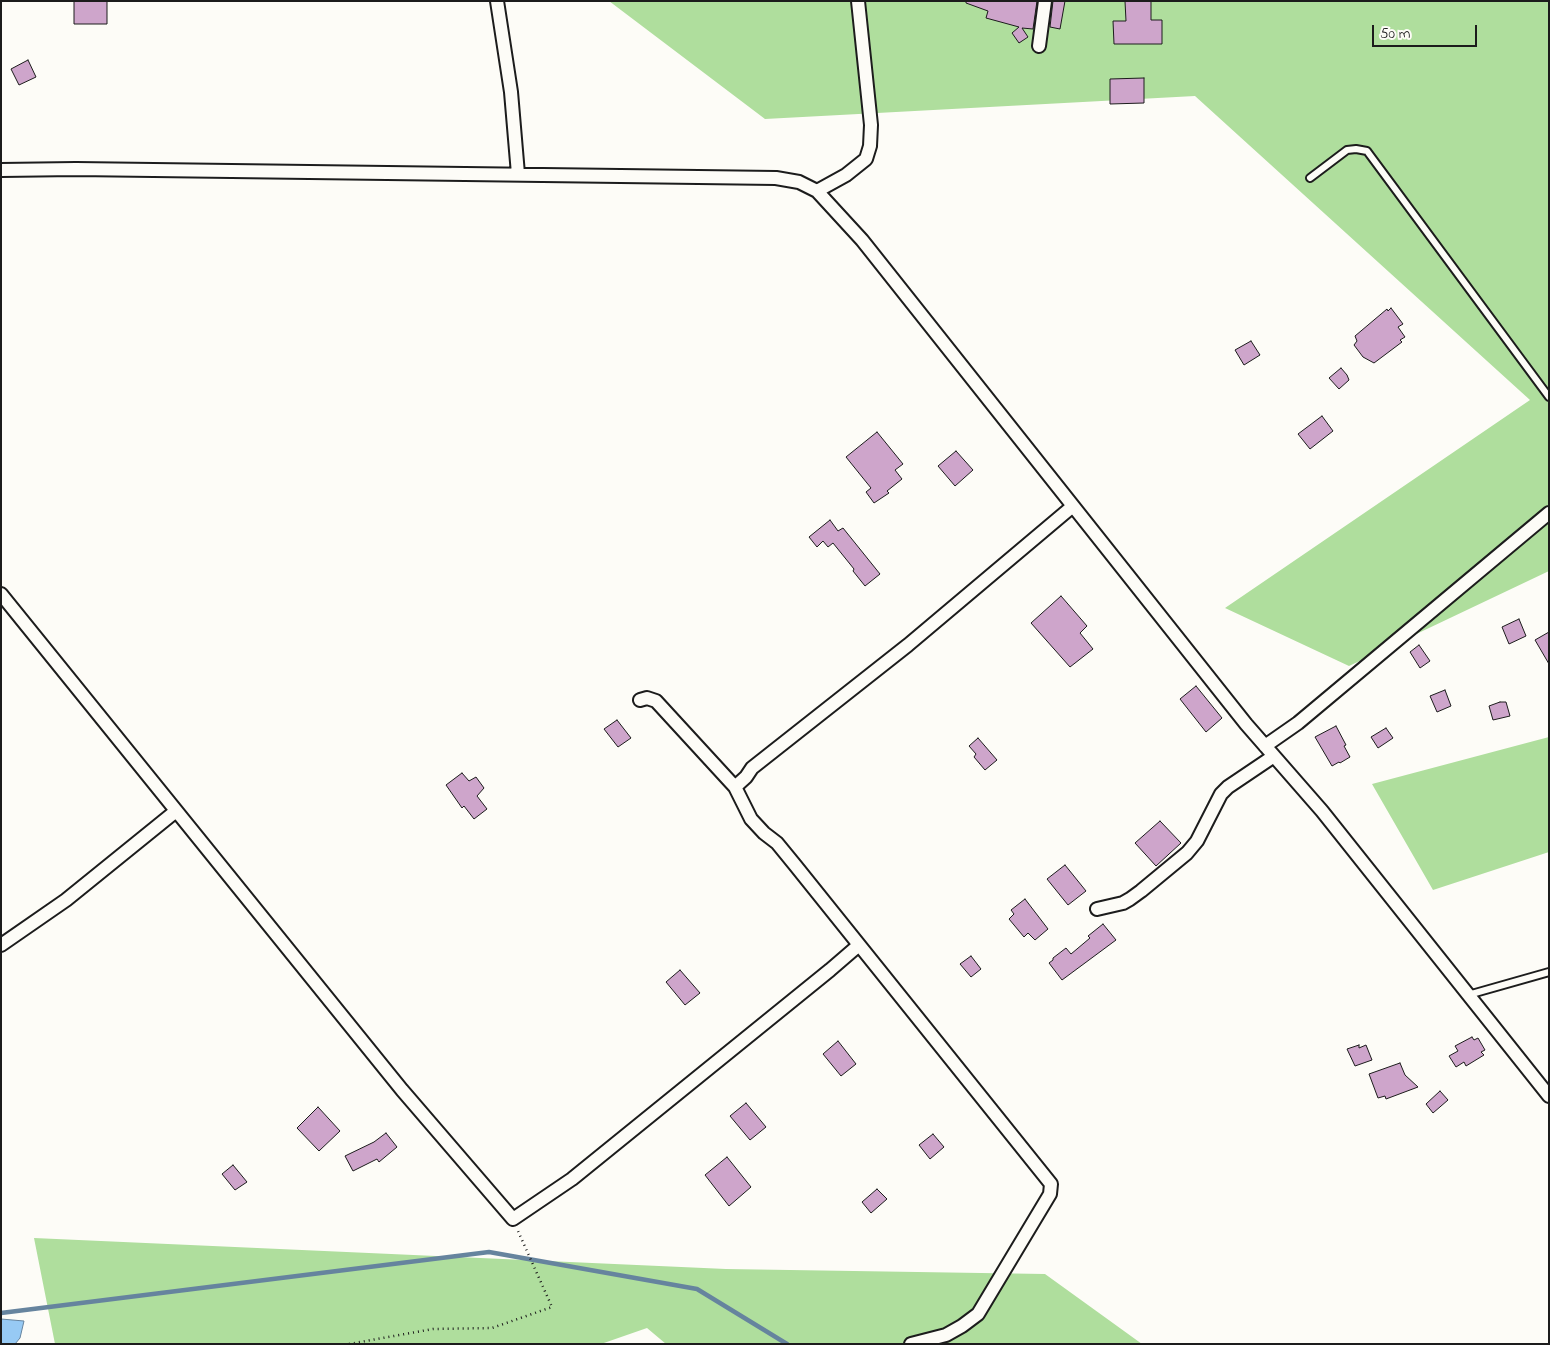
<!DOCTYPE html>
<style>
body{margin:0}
#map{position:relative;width:1550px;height:1345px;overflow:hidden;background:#fdfcf7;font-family:"Indie Flower",sans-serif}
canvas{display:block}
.frame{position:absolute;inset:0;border:2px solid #1c1c1c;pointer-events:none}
.scale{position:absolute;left:1372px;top:25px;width:105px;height:22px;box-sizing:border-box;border:2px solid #1c1c1c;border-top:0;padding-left:6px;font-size:15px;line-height:18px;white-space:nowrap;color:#1c1c1c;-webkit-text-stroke:4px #fdfcf7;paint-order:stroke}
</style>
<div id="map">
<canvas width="1550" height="1345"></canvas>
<div class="frame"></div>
<div class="scale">50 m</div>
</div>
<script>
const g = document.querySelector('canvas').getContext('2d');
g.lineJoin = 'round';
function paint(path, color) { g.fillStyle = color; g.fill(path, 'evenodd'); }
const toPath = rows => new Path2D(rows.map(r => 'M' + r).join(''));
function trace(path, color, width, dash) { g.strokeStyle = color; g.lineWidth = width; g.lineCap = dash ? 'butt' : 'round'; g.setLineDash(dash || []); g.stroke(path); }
paint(toPath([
 [609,1,1549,1,1549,571,1349,666,1225,608,1530,400,1195,96,765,119],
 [1549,737,1549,852,1433,890,1372,784],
 [34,1238,726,1269,1045,1274,1142,1344,666,1344,647,1328,601,1344,55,1344]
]), '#afde9d');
const water = toPath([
 [1,1319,24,1321,20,1338,15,1344,1,1344,1,1319]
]);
paint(water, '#97caf4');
trace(water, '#66849e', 1);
trace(toPath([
 [1,1313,489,1252,697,1289,787,1344]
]), '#66849e', 4.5);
const building = toPath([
 [74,1,107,1,107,24,74,24,74,1],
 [966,1,1037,1,1033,29,1022,28,1028,37,1019,43,1012,33,1019,27,986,18,988,11,966,3,966,1],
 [1053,1,1065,1,1060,29,1050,27,1053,1],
 [1125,1,1151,1,1151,20,1162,20,1162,44,1114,44,1113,21,1126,21,1125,1],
 [28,60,36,77,19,85,11,69,28,60],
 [1144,78,1144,103,1110,104,1110,79,1144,78],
 [1391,308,1403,324,1398,327,1405,337,1400,340,1402,342,1374,363,1363,357,1354,345,1357,341,1355,336,1387,309,1388,311,1391,308],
 [1251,341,1260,355,1244,365,1235,350,1251,341],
 [1341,368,1347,375,1349,380,1339,389,1329,378,1341,368],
 [1322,416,1333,431,1310,449,1298,434,1322,416],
 [877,432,903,464,895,470,902,479,887,491,889,493,874,503,866,492,871,488,846,457,877,432],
 [956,451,973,470,955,486,938,466,956,451],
 [830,520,838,531,843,528,880,574,865,586,853,571,854,569,833,543,828,547,823,541,817,547,809,537,830,520],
 [1061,596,1087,626,1080,633,1093,649,1070,667,1031,623,1061,596],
 [1519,619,1526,636,1509,644,1502,627,1519,619],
 [1549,632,1549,664,1535,640,1549,632],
 [1419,645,1430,661,1420,668,1410,652,1419,645],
 [1196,686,1222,718,1206,732,1180,699,1196,686],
 [1445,690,1451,706,1437,712,1430,696,1445,690],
 [1500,702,1506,702,1510,716,1493,720,1489,706,1500,702],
 [617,720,631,738,618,747,604,729,617,720],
 [1336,726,1346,745,1344,746,1350,757,1340,763,1339,762,1332,766,1315,737,1336,726],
 [1386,728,1393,738,1378,748,1371,737,1386,728],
 [978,738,997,760,985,770,974,757,976,754,969,746,978,738],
 [462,773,469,781,476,777,484,788,477,796,487,809,474,819,464,806,462,808,446,785,462,773],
 [1160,821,1181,843,1156,866,1135,843,1160,821],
 [1065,865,1086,891,1068,905,1047,879,1065,865],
 [1025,899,1048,929,1035,940,1028,933,1024,937,1009,919,1014,914,1011,910,1025,899],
 [1103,924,1116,940,1062,980,1049,963,1053,960,1053,958,1066,948,1071,954,1090,938,1088,936,1103,924],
 [971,956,981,969,971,977,960,964,971,956],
 [680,970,700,993,685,1005,666,982,680,970],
 [1472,1037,1474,1040,1478,1038,1485,1050,1481,1052,1484,1055,1466,1066,1464,1062,1456,1067,1449,1056,1458,1051,1455,1046,1472,1037],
 [838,1041,856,1064,841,1076,823,1054,838,1041],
 [1359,1045,1359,1048,1366,1045,1372,1060,1355,1066,1347,1049,1359,1045],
 [1400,1063,1405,1075,1418,1087,1386,1099,1385,1096,1378,1098,1369,1074,1400,1063],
 [1440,1091,1448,1100,1433,1113,1426,1104,1440,1091],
 [746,1103,766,1127,750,1140,730,1116,746,1103],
 [318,1107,340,1131,319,1151,297,1128,318,1107],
 [386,1133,397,1147,379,1162,377,1159,353,1171,345,1156,374,1142,386,1133],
 [933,1134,944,1147,930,1159,919,1145,933,1134],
 [727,1157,751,1187,729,1206,705,1175,727,1157],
 [233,1165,247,1182,235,1190,222,1174,233,1165],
 [877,1189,887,1199,871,1213,862,1202,877,1189]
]);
paint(building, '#cea5cb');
trace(building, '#1c1c1c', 1);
const lane = toPath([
 [1310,178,1347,150,1356,149,1367,151,1549,397],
 [1468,995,1549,972]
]);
const street = toPath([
 [497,1,511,92,518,174],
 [1039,46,1045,1],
 [1,170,76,169,776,178,799,182,817,191,862,240,1246,724,1322,811,1549,1096],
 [817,191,846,175,866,159,870,146,871,125,858,1],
 [1,594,402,1090,513,1219,572,1179,830,970,859,945],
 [640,700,647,698,656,701,735,787],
 [1265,746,1298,723,1549,513],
 [1097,909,1123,903,1130,899,1141,891,1187,853,1197,841,1221,794,1228,787,1274,756],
 [1,945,66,900,176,811],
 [911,1344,946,1335,962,1326,978,1314,1050,1194,1051,1184,795,865,777,843,764,833,751,819,735,787,746,777,752,768,908,645,1073,506]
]);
trace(lane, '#1c1c1c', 10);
trace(street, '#1c1c1c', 16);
trace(toPath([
 [349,1344,433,1329,492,1328,552,1307,518,1231]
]), '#1c1c1c', 2.5, [1, 4]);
trace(lane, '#fdfcf7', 6);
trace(street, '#fdfcf7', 12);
</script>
